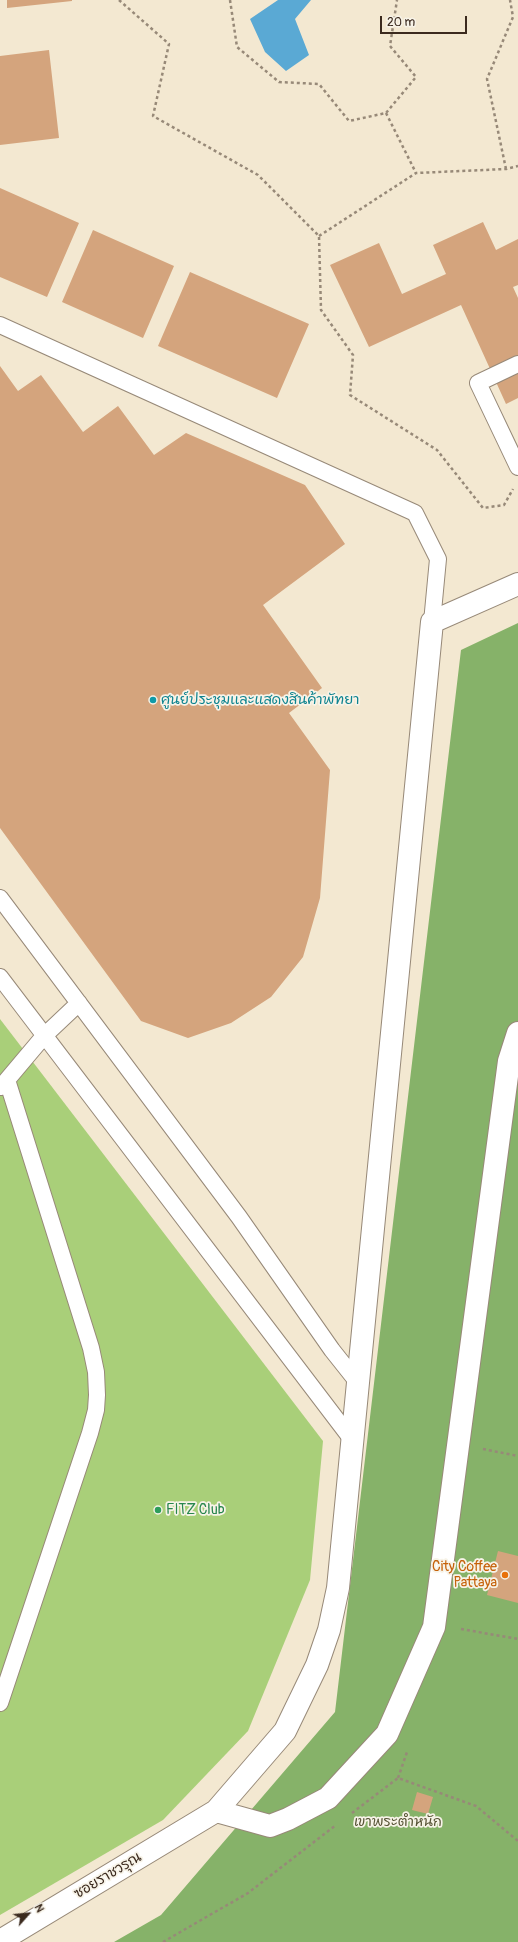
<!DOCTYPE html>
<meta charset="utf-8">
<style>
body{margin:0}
#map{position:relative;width:518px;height:1942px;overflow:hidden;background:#f3e8d1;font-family:Pangolin,sans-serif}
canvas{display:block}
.north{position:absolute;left:8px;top:1894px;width:40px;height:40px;-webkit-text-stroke:3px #f7f3e8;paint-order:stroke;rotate:63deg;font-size:11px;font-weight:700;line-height:16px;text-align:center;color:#3b2a1e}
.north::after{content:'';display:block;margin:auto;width:14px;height:18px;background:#3b2a1e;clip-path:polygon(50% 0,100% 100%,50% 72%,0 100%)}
.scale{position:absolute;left:380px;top:16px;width:87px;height:18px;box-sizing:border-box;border:2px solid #3b2a1e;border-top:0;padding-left:5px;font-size:12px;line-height:14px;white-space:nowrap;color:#3b2a1e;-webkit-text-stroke:3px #f7f3e8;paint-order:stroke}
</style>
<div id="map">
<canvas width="518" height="1942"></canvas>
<div class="north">N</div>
<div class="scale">20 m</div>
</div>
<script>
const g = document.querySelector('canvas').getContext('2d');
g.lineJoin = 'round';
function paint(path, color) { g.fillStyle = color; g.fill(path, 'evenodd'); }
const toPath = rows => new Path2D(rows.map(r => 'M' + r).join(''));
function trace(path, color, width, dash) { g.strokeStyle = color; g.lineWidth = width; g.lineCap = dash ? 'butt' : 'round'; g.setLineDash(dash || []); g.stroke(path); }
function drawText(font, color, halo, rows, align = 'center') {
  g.font = font + ' Pangolin,"Playpen Sans Thai",sans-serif'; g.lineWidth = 3.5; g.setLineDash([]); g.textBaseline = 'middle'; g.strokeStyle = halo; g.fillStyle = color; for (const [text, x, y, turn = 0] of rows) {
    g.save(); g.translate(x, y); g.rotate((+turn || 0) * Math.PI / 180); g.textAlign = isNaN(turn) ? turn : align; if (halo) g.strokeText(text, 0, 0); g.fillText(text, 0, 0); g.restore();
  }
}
paint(toPath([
 [0,1019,323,1441,310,1580,248,1731,163,1820,0,1915]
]), '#a9cf79');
paint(toPath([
 [518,623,518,1942,114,1942,161,1915,335,1712,461,650]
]), '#86b269');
paint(toPath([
 [278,0,311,0,295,19,309,55,286,71,265,52,250,19]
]), '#5aa9d4');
paint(toPath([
 [7,0,72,0,72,1,7,8],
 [49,50,59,138,0,145,0,56],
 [0,188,79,223,47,297,0,277],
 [483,222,496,250,518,239,518,285,513,287,518,298,518,398,506,404,461,305,369,347,330,265,379,243,402,294,446,274,433,245],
 [93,230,174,266,143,338,62,302],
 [190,272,309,324,277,398,158,346],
 [0,366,18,391,41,375,83,432,118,406,154,455,186,433,305,485,345,544,263,605,322,688,289,713,330,770,320,898,303,957,271,997,231,1023,188,1038,141,1021,0,828],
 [498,1551,518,1556,518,1603,487,1595],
 [417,1792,433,1797,428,1814,412,1810]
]), '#d4a47d');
const lane = toPath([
 [0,325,415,513,438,559,432,622],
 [518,364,478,383,518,467],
 [0,898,239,1217,332,1350,359,1384],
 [0,977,353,1441],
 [1,1087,44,1036,79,1003],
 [0,1703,90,1433,96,1410,97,1395,96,1372,91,1348,7,1080]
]);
const street = toPath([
 [216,1811,270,1826,288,1819,328,1798,387,1734,434,1627,509,1061,518,1033],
 [0,1941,216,1811,285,1731,317,1665,329,1630,338,1588,432,622,518,584]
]);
trace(lane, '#978978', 18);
trace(street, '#978978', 24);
trace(toPath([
 [119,0,169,44,153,116,258,175,319,236,321,310,353,355,350,395,437,450,483,508,504,505,513,489],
 [230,0,237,47,279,82,319,84,349,121,386,113,416,77,390,46,397,0],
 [386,113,416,173],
 [506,169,487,79,513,17,510,0],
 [319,236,416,173,506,169,518,166],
 [483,1449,518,1456],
 [461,1629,518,1639],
 [398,1778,407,1752],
 [352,1813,398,1778,476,1806,518,1841],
 [163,1942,248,1893,336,1825]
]), '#978978', 2.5, [3, 3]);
trace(lane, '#fff', 16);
trace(street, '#fff', 22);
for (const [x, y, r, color] of [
 [153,700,4,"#0f9aa8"],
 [158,1510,4,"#2e9e5b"],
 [505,1575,4,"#e8710a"]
]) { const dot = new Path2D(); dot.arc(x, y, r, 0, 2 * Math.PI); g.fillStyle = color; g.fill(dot); trace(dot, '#f7f3e8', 1.5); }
drawText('14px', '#0d838f', '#f7f3e8', [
 ["ศูนย์ประชุมและแสดงสินค้าพัทยา",161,700]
], 'left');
drawText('14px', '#27864d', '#f7f3e8', [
 ["FITZ Club",166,1510]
], 'left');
drawText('14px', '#c56008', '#f7f3e8', [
 ["City Coffee",497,1567],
 ["Pattaya",497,1583]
], 'right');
drawText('14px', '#565335', '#f7f3e8', [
 ["เขาพระตำหนัก",398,1822]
]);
drawText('14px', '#3b2a1e', '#f7f3e8', [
 ["ซอยราชวรุณ",108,1876,-31]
]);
</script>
